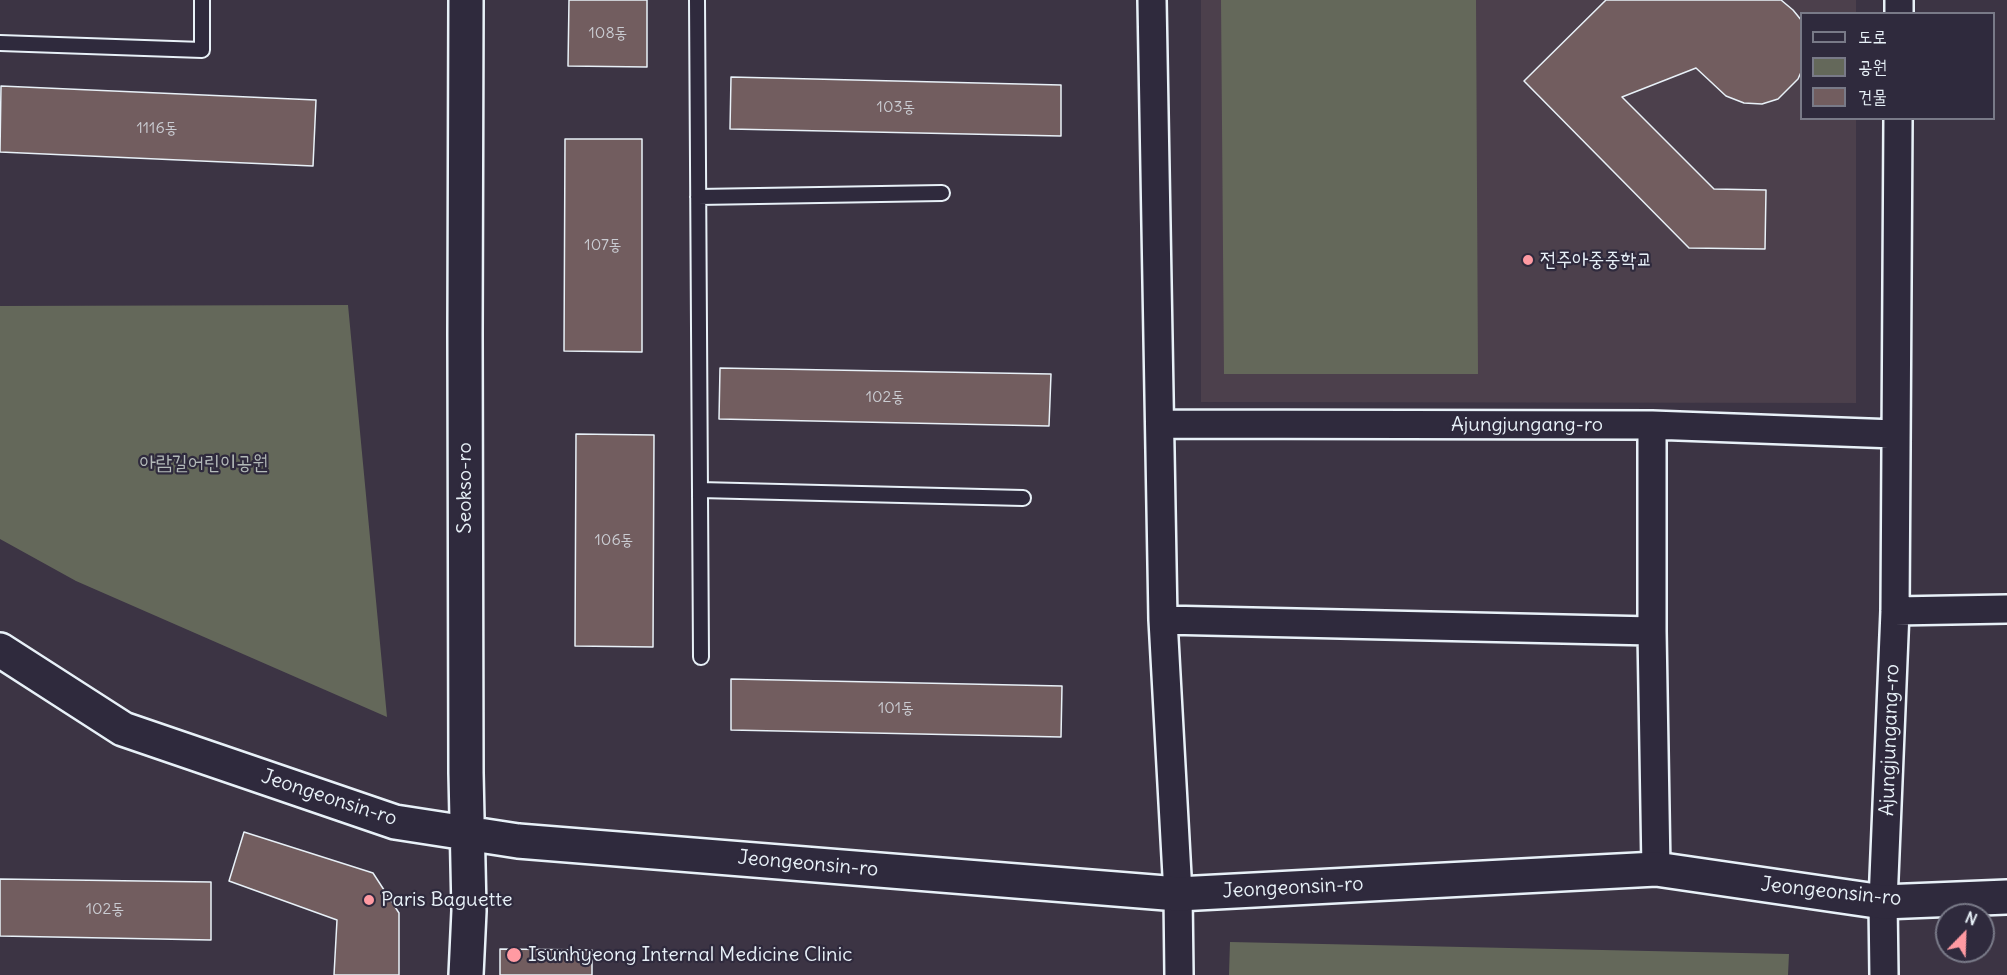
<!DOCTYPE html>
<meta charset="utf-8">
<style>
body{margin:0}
#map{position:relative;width:2007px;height:975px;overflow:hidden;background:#3c3444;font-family:Delius,"Poor Story",sans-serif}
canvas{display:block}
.legend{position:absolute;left:1800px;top:12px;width:195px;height:108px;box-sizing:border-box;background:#2f2a3d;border:2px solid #797a88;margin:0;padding:8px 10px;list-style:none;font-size:18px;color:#e8f1f8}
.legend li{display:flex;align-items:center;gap:12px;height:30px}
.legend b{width:30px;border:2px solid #797a88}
.north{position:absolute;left:1935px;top:903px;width:60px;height:60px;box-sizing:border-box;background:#2f2a3d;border:2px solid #797a88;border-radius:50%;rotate:23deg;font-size:16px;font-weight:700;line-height:24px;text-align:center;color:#e8f1f8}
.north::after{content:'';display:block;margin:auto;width:21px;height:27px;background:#ff9aa2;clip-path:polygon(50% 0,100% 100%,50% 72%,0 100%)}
</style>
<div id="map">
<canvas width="2007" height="975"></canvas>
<ul class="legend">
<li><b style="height:8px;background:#2f2a3d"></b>도로</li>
<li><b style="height:16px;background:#64685a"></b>공원</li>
<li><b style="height:16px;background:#725d5f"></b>건물</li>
</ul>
<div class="north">N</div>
</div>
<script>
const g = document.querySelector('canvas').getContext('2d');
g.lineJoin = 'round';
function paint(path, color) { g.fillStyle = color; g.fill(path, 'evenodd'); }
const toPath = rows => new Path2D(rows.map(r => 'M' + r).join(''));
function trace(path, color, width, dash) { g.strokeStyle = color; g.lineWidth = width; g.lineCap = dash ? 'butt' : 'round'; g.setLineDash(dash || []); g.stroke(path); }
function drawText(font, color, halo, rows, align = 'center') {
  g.font = font + ' Delius,"Poor Story",sans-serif'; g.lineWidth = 4.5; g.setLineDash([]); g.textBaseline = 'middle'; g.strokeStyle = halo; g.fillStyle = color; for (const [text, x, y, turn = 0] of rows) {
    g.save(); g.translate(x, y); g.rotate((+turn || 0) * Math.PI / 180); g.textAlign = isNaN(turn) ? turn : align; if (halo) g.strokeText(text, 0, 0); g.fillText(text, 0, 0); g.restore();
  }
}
paint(toPath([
 [1201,0,1856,0,1856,13,1802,14,1802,118,1856,119,1856,403,1201,402]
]), '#4c404c');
paint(toPath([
 [1221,0,1476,0,1478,374,1224,374],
 [348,305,387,717,76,581,0,539,0,306],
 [1230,942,1789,954,1788,975,1229,975]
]), '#64685a');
const building = toPath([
 [569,0,647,0,647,67,568,66,569,0],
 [1606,0,1781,0,1793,10,1802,21,1802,70,1798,79,1778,99,1762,104,1744,103,1726,96,1696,68,1622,97,1714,189,1766,190,1765,249,1689,248,1524,81,1606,0],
 [731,77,1061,85,1061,136,730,129,731,77],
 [1,86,316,100,313,166,0,152,1,86],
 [565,139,642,139,642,352,564,351,565,139],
 [720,368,1051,374,1049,426,719,419,720,368],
 [576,434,654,435,653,647,575,646,576,434],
 [731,679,1062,686,1061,737,731,730,731,679],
 [244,832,373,873,399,913,399,975,334,975,337,920,229,881,244,832],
 [0,879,211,882,211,940,0,936,0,879],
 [500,949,592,950,592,975,500,975,500,949]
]);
paint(building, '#725d5f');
trace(building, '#e8f1f8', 1.5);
const lane = toPath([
 [697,0,701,657],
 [0,43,202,50,202,0],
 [698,197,942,193],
 [700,490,1023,498]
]);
const street = toPath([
 [1152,0,1163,620,1178,894,1179,975],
 [1899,14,1899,0],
 [1160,424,1652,425,1895,434],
 [1652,425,1652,631,1656,869],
 [1895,611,2007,609],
 [1163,620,1652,631],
 [1884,975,1883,902,1895,611,1898,118]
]);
const secondary = toPath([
 [0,650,123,729,395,822,518,841,1178,894,1656,869,1883,902,2007,897],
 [466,975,469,911,466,773,465,334,466,0]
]);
trace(lane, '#e8f1f8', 18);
trace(street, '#e8f1f8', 32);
trace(secondary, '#e8f1f8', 38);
trace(lane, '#2f2a3d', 14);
trace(street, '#2f2a3d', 27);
trace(secondary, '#2f2a3d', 33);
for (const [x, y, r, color] of [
 [1528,260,6,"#ff9aa2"],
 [369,900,6,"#ff9aa2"],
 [514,955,8,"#ff9aa2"]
]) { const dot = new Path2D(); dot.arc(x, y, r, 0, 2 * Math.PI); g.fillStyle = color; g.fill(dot); trace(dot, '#2f2a3d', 2); }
drawText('16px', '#caccd2', null, [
 ["108동",608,33],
 ["103동",896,107],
 ["1116동",157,128],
 ["107동",603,245],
 ["102동",885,397],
 ["106동",614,540],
 ["101동",896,708],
 ["102동",105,909]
]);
drawText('20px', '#e8f1f8', '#2f2a3d', [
 ["전주아중중학교",1540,260],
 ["Paris Baguette",381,900],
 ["Isunhyeong Internal Medicine Clinic",528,955]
], 'left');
drawText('20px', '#e8f1f8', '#2f2a3d', [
 ["Ajungjungang-ro",1527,425],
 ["Seokso-ro",465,488,-90],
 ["Ajungjungang-ro",1890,740,-88],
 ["Jeongeonsin-ro",329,798,18],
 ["Jeongeonsin-ro",808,864,5],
 ["Jeongeonsin-ro",1293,888,-3],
 ["Jeongeonsin-ro",1831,892,6]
]);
drawText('20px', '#b3bab9', '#2f2a3d', [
 ["아람길어린이공원",204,463]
]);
</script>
